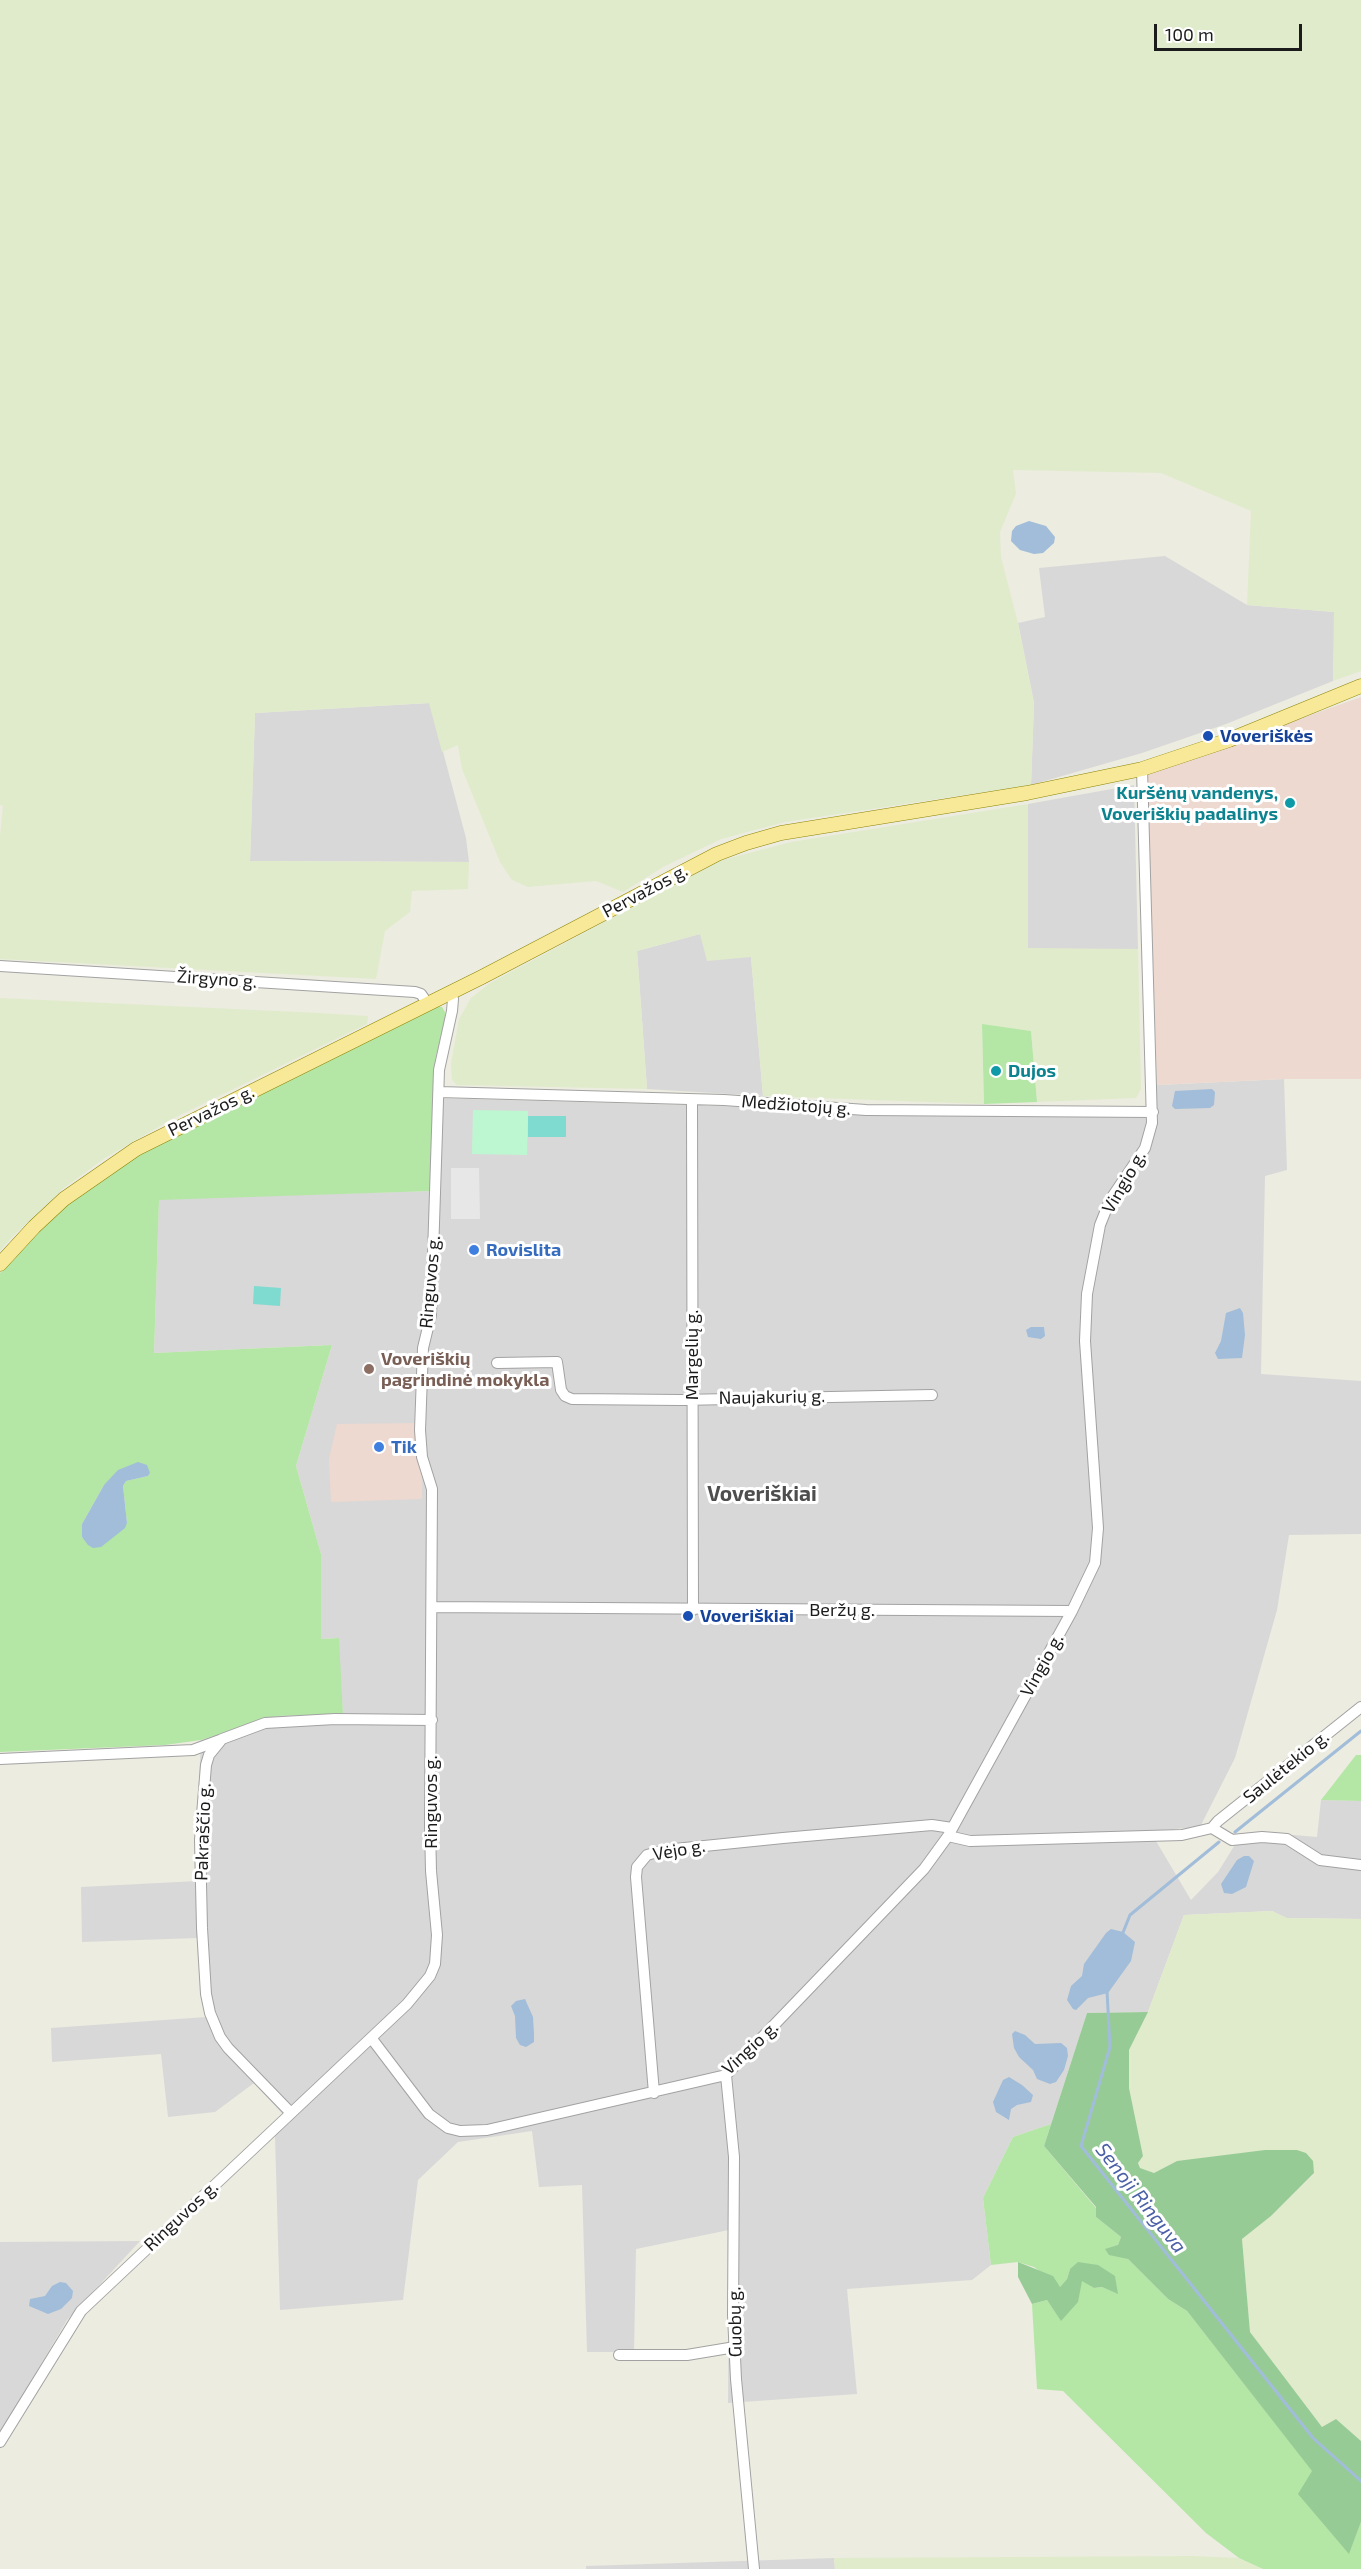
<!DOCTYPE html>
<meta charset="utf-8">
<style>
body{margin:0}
#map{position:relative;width:1361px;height:2569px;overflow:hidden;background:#ecece0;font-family:"Exo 2",sans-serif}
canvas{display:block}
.scale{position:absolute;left:1154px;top:24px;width:148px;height:27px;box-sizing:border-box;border:3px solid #1b1b1b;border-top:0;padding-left:8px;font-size:18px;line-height:21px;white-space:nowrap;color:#1b1b1b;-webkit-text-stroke:4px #fff;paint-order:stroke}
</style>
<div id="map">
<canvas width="1361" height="2569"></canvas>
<div class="scale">100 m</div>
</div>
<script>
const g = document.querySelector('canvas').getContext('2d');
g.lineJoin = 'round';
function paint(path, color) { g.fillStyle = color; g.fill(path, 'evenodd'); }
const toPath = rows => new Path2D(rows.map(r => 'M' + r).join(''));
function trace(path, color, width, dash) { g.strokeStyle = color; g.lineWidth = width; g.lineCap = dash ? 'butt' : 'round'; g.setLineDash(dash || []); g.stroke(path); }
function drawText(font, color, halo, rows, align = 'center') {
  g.font = font + ' "Exo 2",sans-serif'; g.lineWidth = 6; g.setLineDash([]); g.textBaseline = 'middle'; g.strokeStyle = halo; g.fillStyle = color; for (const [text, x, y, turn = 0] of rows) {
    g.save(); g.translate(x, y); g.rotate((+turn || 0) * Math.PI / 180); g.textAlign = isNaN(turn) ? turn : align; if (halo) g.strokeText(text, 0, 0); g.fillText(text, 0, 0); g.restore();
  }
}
paint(toPath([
 [1165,556,1247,605,1335,612,1333,681,1226,724,1142,753,1031,785,1034,703,1018,623,1045,617,1039,568],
 [430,703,466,838,469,862,250,861,255,713],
 [1134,785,1138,949,1028,949,1028,804],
 [700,934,751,956,763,1096,647,1089,637,951],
 [1284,1079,1287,1170,1265,1176,1261,1374,1361,1381,1361,1534,1289,1535,1277,1610,1235,1758,1200,1827,1150,1831,1191,1900,1218,1872,1241,1835,1271,1833,1317,1837,1321,1800,1361,1801,1361,1919,1286,1918,1272,1911,1184,1915,1148,2012,1087,2013,1051,2124,1013,2137,983,2198,991,2265,972,2280,847,2289,857,2394,728,2403,729,2230,636,2249,634,2352,587,2352,582,2185,539,2187,532,2131,458,2142,418,2180,403,2300,280,2310,275,2135,290,2122,254,2083,215,2112,168,2117,161,2054,52,2062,51,2028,206,2017,197,1938,82,1942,81,1887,197,1881,197,1821,201,1740,277,1716,343,1714,338,1638,321,1639,321,1554,296,1466,332,1345,154,1353,159,1199,431,1191,433,1098,1157,1118,1157,1085],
 [140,2241,67,2320,0,2434,0,2242],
 [834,2558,835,2569,586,2569,586,2566]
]), '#d9d8d8');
paint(toPath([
 [1361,697,1361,1079,1284,1079,1157,1085,1147,774],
 [423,1423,422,1499,331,1502,329,1459,337,1424]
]), '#edd9cf');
paint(toPath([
 [0,0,1361,0,1361,671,1333,681,1334,612,1247,605,1251,511,1161,473,1013,470,1016,494,1000,532,1001,557,1018,623,1034,703,1031,785,785,822,721,839,663,867,623,892,596,881,528,887,512,880,500,862,462,769,458,745,442,752,429,703,255,713,250,861,469,862,468,889,412,891,410,912,385,931,376,979,0,959,0,836,3,806,0,805],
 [1028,804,1028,948,1138,949,1141,1089,1136,1098,1037,1102,1031,1031,982,1025,984,1104,763,1096,751,957,707,961,700,934,637,951,647,1089,457,1085,452,1080,451,1064,459,1019,471,998,490,983,719,861,791,842],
 [0,998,319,1013,368,1016,367,1024,172,1119,105,1158,64,1188,13,1236,0,1251],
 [1272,1911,1287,1918,1361,1919,1361,2441,1336,2419,1322,2427,1250,2332,1242,2239,1271,2216,1314,2174,1177,2161,1154,2173,1140,2168,1138,2163,1143,2156,1129,2088,1129,2050,1148,2012,1184,1915],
 [1193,2556,1239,2558,1263,2569,835,2569,834,2558]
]), '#e0ebcb');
paint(toPath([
 [437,1006,442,1007,445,1012,445,1019,435,1060,432,1191,159,1200,154,1353,332,1345,296,1466,321,1554,321,1639,339,1638,343,1714,277,1716,201,1740,165,1745,0,1752,0,1273,47,1220,130,1159],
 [150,1473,148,1476,126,1481,123,1486,127,1523,82,1538,82,1524,104,1485],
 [982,1024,1031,1031,1037,1102,984,1104],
 [1356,1755,1361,1755,1361,1801,1321,1800],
 [1051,2124,1044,2146,1096,2208,1096,2217,1121,2237,1118,2245,1128,2259,1168,2299,1187,2311,1313,2471,1349,2553,1361,2522,1361,2569,1263,2569,1239,2558,1206,2533,1063,2391,1037,2389,1032,2304,1047,2300,1061,2320,1082,2280,1094,2288,1102,2287,1117,2293,1070,2269,1067,2279,1060,2287,1034,2267,1018,2262,991,2265,983,2198,1013,2137]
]), '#b4e6a6');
paint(toPath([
 [1148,2012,1129,2050,1129,2088,1143,2156,1138,2163,1140,2168,1154,2173,1177,2161,1265,2150,1297,2150,1306,2153,1313,2161,1314,2173,1271,2216,1242,2239,1250,2332,1322,2427,1336,2419,1361,2441,1361,2522,1349,2554,1298,2494,1312,2471,1187,2311,1168,2299,1128,2259,1109,2255,1105,2249,1118,2245,1121,2237,1096,2217,1096,2207,1044,2146,1087,2013],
 [1018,2262,1053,2276,1060,2287,1067,2279,1070,2269,1078,2262,1098,2265,1115,2276,1118,2294,1102,2287,1094,2288,1082,2281,1078,2302,1061,2321,1047,2300,1032,2304,1018,2277]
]), '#97cb96');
paint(toPath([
 [473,1110,528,1111,527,1155,472,1154]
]), '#bdf7d1');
paint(toPath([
 [528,1116,566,1116,566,1137,528,1137],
 [254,1286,281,1288,280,1306,253,1304]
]), '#7fdad0');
paint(toPath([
 [451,1168,479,1168,480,1219,451,1219]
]), '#e7e7e7');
paint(toPath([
 [1029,521,1046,526,1055,537,1054,543,1043,553,1034,554,1020,550,1011,541,1012,531,1016,526],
 [1212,1089,1215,1092,1214,1105,1210,1108,1175,1109,1172,1106,1175,1091],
 [1240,1308,1243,1313,1245,1335,1242,1358,1218,1359,1215,1353,1221,1341,1226,1313],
 [1031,1327,1044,1327,1045,1336,1041,1339,1028,1337,1026,1330],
 [138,1462,147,1465,150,1473,148,1476,126,1481,123,1486,127,1523,125,1528,101,1547,93,1548,88,1545,82,1537,82,1524,104,1485,118,1470],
 [1244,1856,1249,1856,1254,1861,1246,1887,1232,1894,1224,1893,1221,1884,1237,1860],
 [1111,1929,1123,1932,1135,1942,1131,1961,1108,1993,1088,1998,1076,2010,1073,2009,1067,2000,1071,1986,1082,1976,1084,1964,1106,1933],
 [525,1999,533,2017,534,2034,534,2042,526,2047,520,2045,516,2038,515,2016,511,2006,516,2001],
 [1015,2031,1025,2035,1035,2044,1061,2043,1067,2048,1068,2056,1064,2070,1056,2082,1050,2084,1037,2079,1033,2070,1019,2057,1014,2048,1012,2034],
 [1009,2077,1022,2085,1033,2095,1031,2102,1017,2105,1011,2109,1009,2120,996,2112,993,2102,1003,2080],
 [60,2282,66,2283,73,2291,72,2298,61,2309,48,2314,29,2306,30,2299,45,2296,52,2286]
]), '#a1bdd9');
trace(toPath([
 [1235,1832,1361,1731],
 [1122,1935,1130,1915,1219,1842],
 [1107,1991,1110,2047,1081,2146,1313,2438,1361,2481]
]), '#a1bdd9', 3);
const minor = toPath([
 [0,966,415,992,421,994,428,1004],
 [439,1092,724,1100,866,1110,1153,1112],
 [692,1101,693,1610],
 [497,1363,557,1362,561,1390,565,1396,572,1399,680,1400,932,1395],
 [433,1607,1072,1611],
 [0,1759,193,1750,220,1740],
 [1212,1828,1218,1821,1361,1707],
 [1212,1828,1232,1840,1262,1837,1287,1839,1320,1860,1361,1865],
 [948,1836,970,1841,1182,1835,1212,1828],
 [372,2039,429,2114,448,2128,460,2131,487,2130,726,2075,924,1869,948,1836,1072,1611,1095,1563,1098,1528,1085,1341,1087,1294,1100,1225,1110,1200,1145,1148,1152,1123,1142,769],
 [726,2075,734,2157,733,2315,736,2379,754,2569],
 [654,2093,636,1877,637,1867,647,1855,665,1850,783,1838,932,1825,952,1828],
 [291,2113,228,2048,220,2037,210,2013,206,1994,202,1928,200,1840,206,1765,209,1755,222,1739,265,1723,335,1719,432,1720],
 [619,2355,687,2355,735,2347],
 [0,2442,81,2311,407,2004,430,1976,435,1964,437,1935,431,1871,430,1826,432,1489,422,1457,420,1430,423,1348,431,1315,439,1070,452,1011,453,999,451,993]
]);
const major = toPath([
 [0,1264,34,1227,64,1199,136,1149,482,977,717,854,746,843,781,833,1027,793,1142,769,1229,740,1361,686]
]);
trace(minor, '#a2a2a2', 12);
trace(major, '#8d8504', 15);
trace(minor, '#fff', 10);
trace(major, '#f8e999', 14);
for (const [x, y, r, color] of [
 [1208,736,6,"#1a4fb4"],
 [1290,803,6,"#0f9aa8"],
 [996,1071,6,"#0f9aa8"],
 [474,1250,6,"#3f7fe0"],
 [369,1369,6,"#8d6e63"],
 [379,1447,6,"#3f7fe0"],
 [688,1616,6,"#1a4fb4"]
]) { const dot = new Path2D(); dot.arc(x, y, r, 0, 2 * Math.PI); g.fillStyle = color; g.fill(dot); trace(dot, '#fff', 2); }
drawText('bold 18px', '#164399', '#fff', [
 ["Voveriškės",1220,736],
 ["Voveriškiai",700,1616]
], 'left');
drawText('bold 18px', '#0d838f', '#fff', [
 ["Kuršėnų vandenys,",1278,793],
 ["Voveriškių padalinys",1278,814],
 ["Dujos",1008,1071,"left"]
], 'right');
drawText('18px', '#1b1b1b', '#fff', [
 ["Pervažos g.",645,891,-28],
 ["Žirgyno g.",217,979,4],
 ["Medžiotojų g.",796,1105,4],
 ["Pervažos g.",211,1111,-26],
 ["Vingio g.",1124,1182,-60],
 ["Ringuvos g.",430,1282,-85],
 ["Margelių g.",692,1355,-90],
 ["Naujakurių g.",772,1397,-1],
 ["Beržų g.",842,1610],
 ["Vingio g.",1042,1665,-61],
 ["Saulėtekio g.",1286,1767,-39],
 ["Ringuvos g.",431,1802,-90],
 ["Pakraščio g.",203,1832,-88],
 ["Vėjo g.",679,1850,-10],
 ["Vingio g.",750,2048,-43],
 ["Ringuvos g.",181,2216,-43],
 ["Guobų g.",735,2322,-91]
]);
drawText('bold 18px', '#366cbe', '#fff', [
 ["Rovislita",486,1250],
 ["Tik",391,1447]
], 'left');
drawText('bold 18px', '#785e54', '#fff', [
 ["Voveriškių",381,1359],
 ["pagrindinė mokykla",381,1380]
], 'left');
drawText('italic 20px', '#4b60a6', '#fff', [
 ["Senoji Ringuva",1141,2198,52]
]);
drawText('bold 21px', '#4e4e4e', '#fff', [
 ["Voveriškiai",762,1494]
]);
</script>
